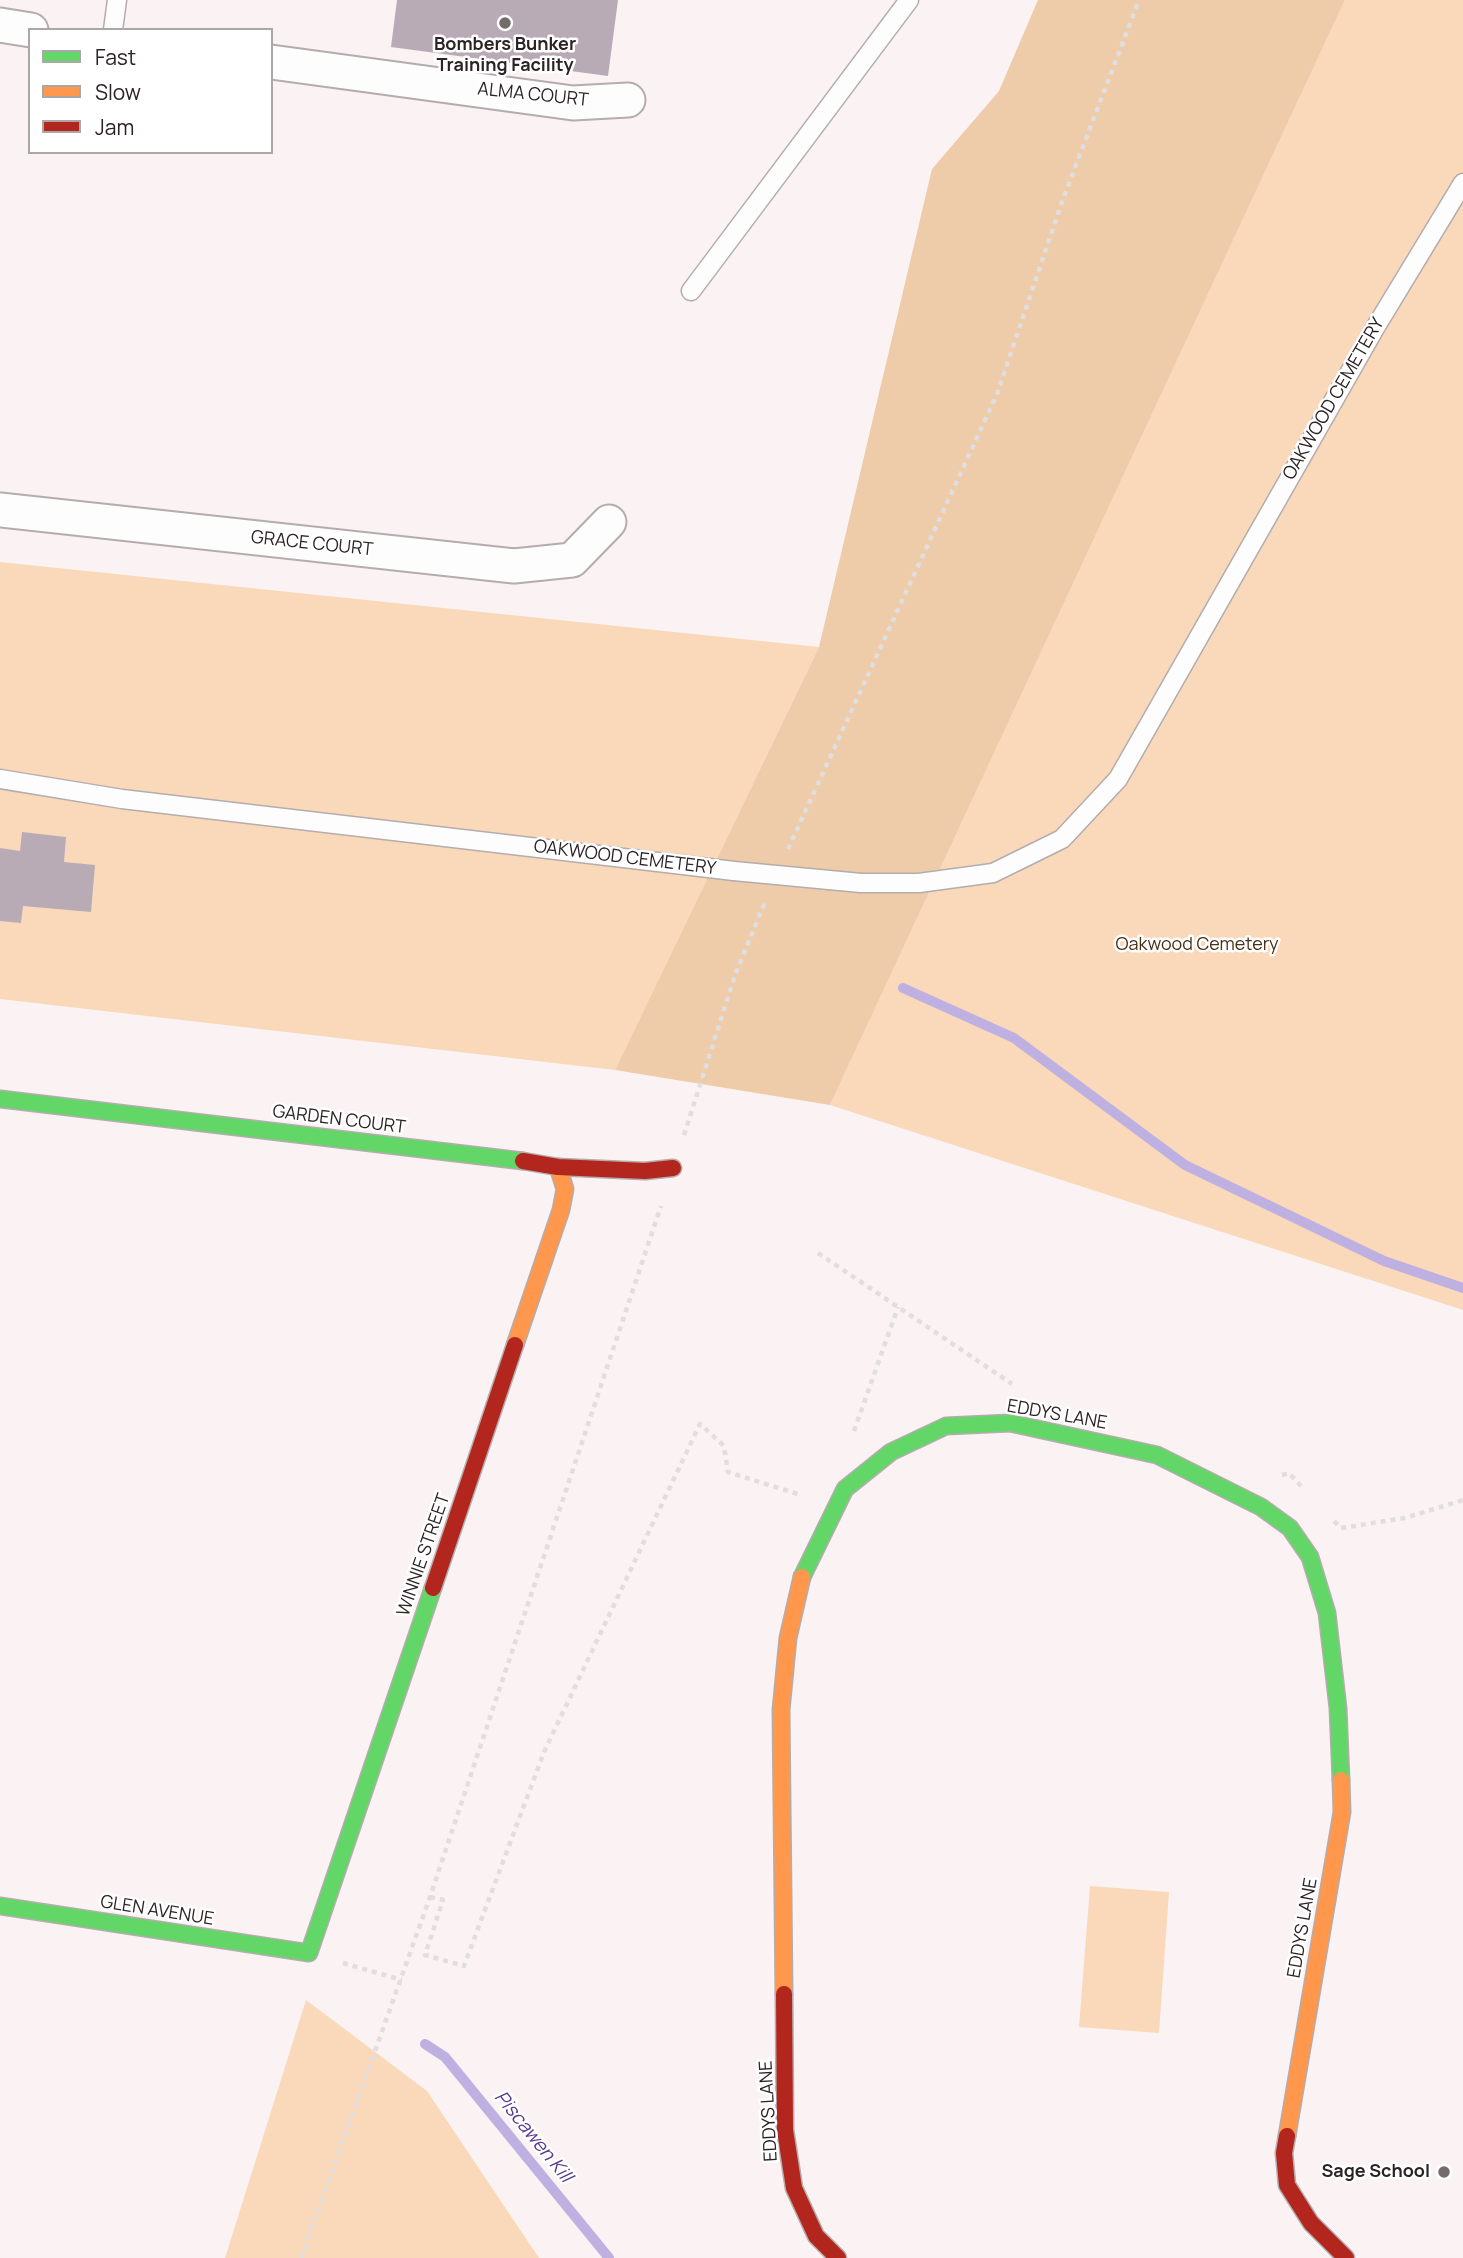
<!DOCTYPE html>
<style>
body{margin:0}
#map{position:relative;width:1463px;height:2258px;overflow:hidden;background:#faf2f3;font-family:Manrope,sans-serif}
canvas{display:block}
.legend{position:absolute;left:28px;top:28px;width:245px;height:126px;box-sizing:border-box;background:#fff;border:2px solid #aba7a8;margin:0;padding:9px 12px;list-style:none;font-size:21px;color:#2c2325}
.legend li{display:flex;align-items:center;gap:14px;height:35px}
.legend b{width:35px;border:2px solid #aba7a8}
</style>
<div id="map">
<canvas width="1463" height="2258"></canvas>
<ul class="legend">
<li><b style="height:9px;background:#63d668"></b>Fast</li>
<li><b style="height:9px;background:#ff974d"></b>Slow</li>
<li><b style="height:9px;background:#b3261e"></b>Jam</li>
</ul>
</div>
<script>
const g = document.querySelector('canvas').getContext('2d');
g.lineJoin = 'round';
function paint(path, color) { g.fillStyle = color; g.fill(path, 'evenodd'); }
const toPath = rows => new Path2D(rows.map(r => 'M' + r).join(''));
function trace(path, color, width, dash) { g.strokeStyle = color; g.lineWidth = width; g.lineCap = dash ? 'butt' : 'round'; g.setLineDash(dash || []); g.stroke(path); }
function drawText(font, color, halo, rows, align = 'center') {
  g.font = font + ' Manrope,sans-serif'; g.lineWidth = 5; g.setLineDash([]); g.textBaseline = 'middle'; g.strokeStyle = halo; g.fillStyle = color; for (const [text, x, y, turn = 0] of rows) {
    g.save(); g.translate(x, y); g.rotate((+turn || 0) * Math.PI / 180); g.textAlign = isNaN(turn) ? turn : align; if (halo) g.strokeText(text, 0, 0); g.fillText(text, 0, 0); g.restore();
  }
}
paint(toPath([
 [1345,0,1463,0,1463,1310,830,1105],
 [0,562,819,647,615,1070,0,999],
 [1090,1886,1169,1892,1159,2033,1079,2027],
 [306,2000,427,2091,539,2258,225,2258]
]), '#fad9ba');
paint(toPath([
 [1038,0,1345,0,830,1105,615,1070,819,647,932,169,999,91]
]), '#eecba9');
trace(toPath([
 [903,988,1014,1038,1185,1165,1384,1261,1463,1288],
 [425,2044,445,2057,609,2258]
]), '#bfb0e2', 10);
paint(toPath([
 [397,0,618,0,608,76,391,47],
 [22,832,66,837,64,862,95,865,91,912,23,906,21,923,0,921,0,848,20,851]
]), '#b9abb5');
const lane = toPath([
 [113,30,117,0],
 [691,291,909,0],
 [0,779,122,799,734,871],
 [861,883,919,883,993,873,1062,839,1118,779,1375,328,1463,183]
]);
const street = toPath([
 [0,25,31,30],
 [271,62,573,103,628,100],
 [0,510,514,566,572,560,609,522]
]);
const fast = toPath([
 [0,1099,523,1161],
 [802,1577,845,1489,891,1452,946,1426,1010,1423,1157,1455,1261,1507,1290,1528,1310,1557,1327,1613,1338,1708,1341,1780],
 [0,1906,309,1953,433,1588]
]);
const slow = toPath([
 [515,1345,561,1210,565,1189,558,1167],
 [784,1994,781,1710,788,1638,802,1577],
 [1287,2136,1342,1812,1341,1780]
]);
const jam = toPath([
 [523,1161,558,1167,645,1171,673,1168],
 [433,1588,515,1345],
 [784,1994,785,2130,794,2188,816,2236,838,2258],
 [1287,2136,1284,2153,1287,2185,1311,2223,1346,2258]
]);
trace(lane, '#b4acad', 21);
trace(street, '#b4acad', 37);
trace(fast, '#b4acad', 19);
trace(slow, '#b4acad', 19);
trace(jam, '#b4acad', 19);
trace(toPath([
 [788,849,997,394,1063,199,1139,0],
 [684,1135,735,975,765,902],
 [818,1253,1012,1384],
 [854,1431,898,1307],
 [1282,1475,1289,1473,1304,1489],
 [1334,1521,1341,1528,1405,1518,1463,1500],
 [430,1897,443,1900,425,1955,464,1966,544,1752,700,1424,724,1446,728,1472,801,1495],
 [343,1963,402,1980],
 [301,2258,430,1897,661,1206]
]), '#e0dede', 4.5, [5, 5]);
trace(lane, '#fefdfd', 18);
trace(street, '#fefdfd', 33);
trace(fast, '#63d668', 16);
trace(slow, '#ff974d', 16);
trace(jam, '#b3261e', 16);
const laneBridge = toPath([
 [734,871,861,883]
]);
trace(laneBridge, '#b4acad', 21, []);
trace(laneBridge, '#fefdfd', 18);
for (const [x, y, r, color] of [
 [505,23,7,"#746b6d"],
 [1444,2172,7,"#746b6d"]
]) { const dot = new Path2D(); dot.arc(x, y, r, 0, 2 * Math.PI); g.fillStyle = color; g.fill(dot); trace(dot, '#fff', 2.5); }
drawText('bold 18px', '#2c2325', '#fff', [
 ["Bombers Bunker",505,45],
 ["Training Facility",505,66],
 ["Sage School",1430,2172,"right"]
]);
drawText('18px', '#2c2325', '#fff', [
 ["ALMA COURT",533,95,6],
 ["OAKWOOD CEMETERY",1334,399,-60],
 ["GRACE COURT",312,544,6],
 ["OAKWOOD CEMETERY",625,858,7],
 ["GARDEN COURT",339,1120,7],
 ["EDDYS LANE",1057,1415,10],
 ["WINNIE STREET",424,1555,-71],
 ["GLEN AVENUE",157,1911,9],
 ["EDDYS LANE",1303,1928,-80],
 ["EDDYS LANE",769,2111,-93]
]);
drawText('18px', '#493116', '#fff', [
 ["Oakwood Cemetery",1197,945]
]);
drawText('italic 19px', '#583b90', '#fff', [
 ["Piscawen Kill",533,2137,51]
]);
</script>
